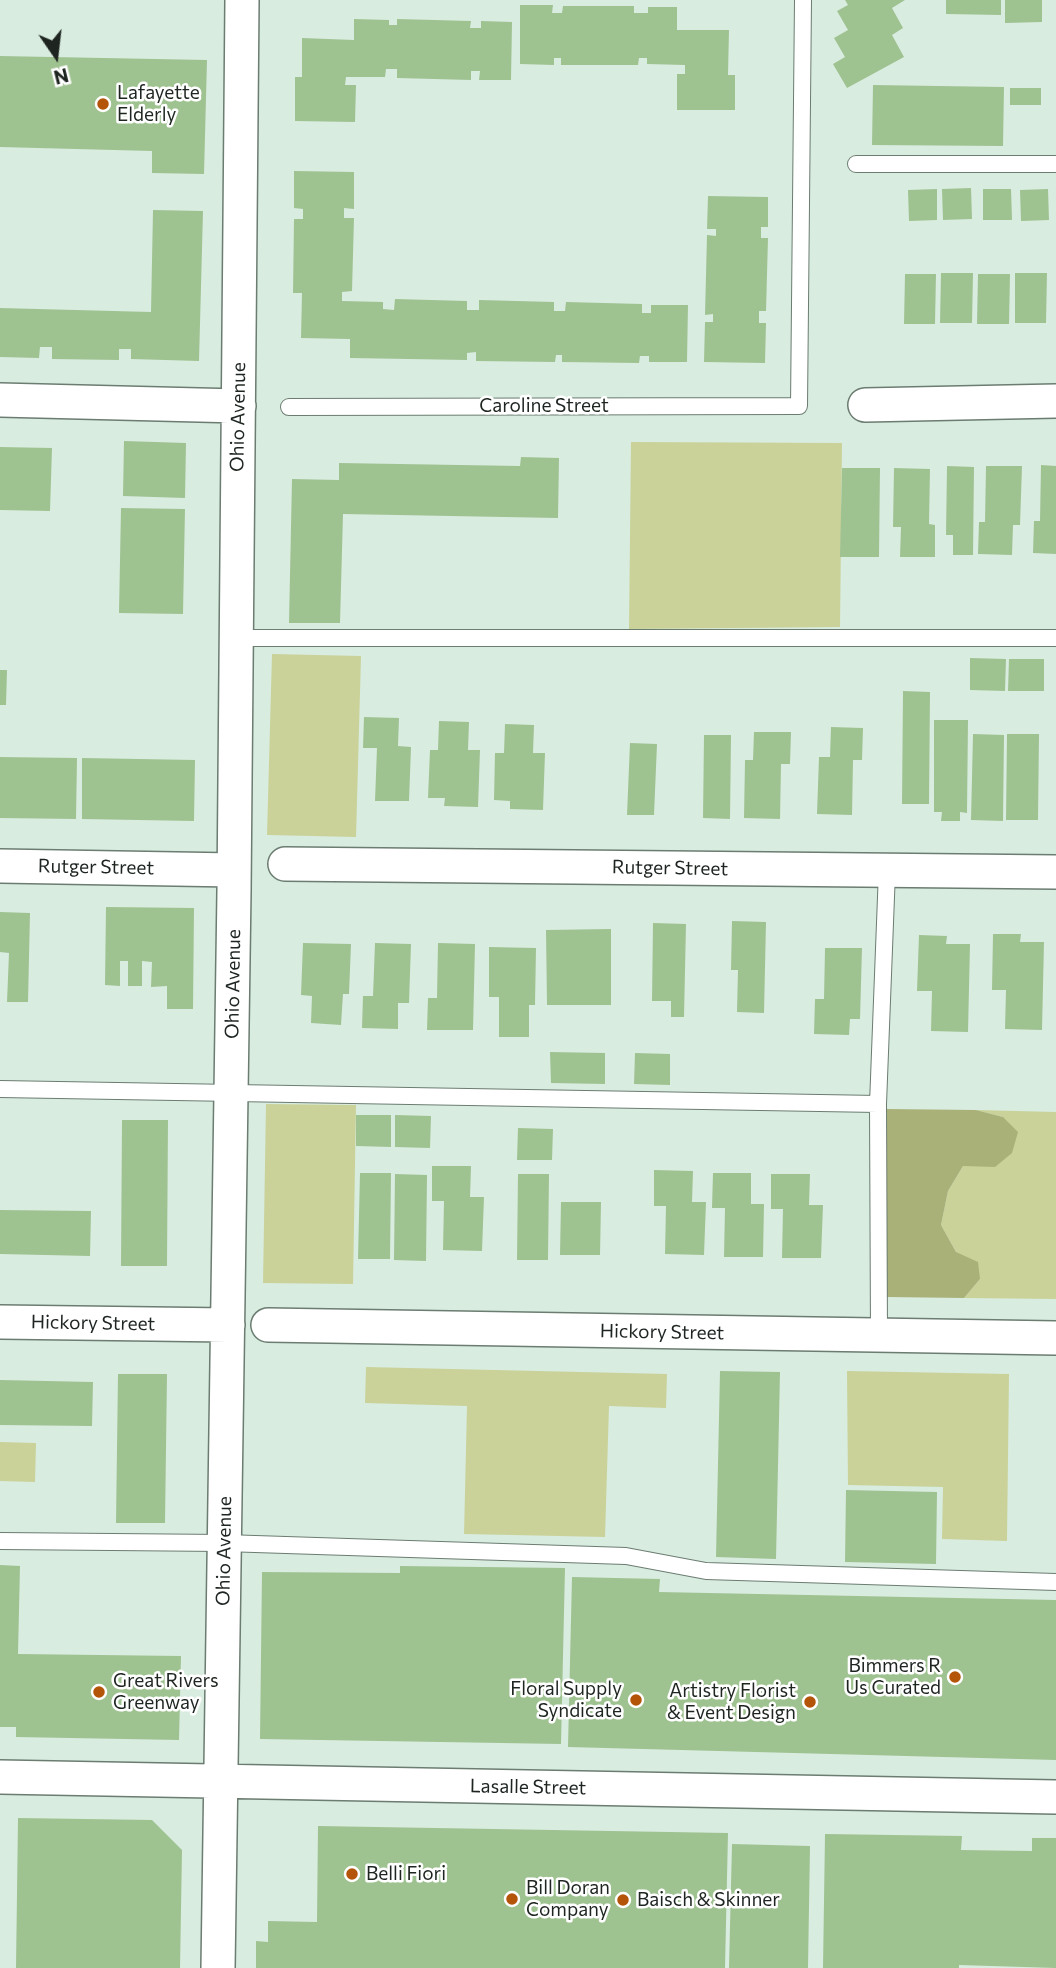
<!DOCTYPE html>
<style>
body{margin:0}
#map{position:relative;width:1056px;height:1968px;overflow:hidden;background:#d9ece0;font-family:Commissioner,sans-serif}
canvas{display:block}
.north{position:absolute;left:21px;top:21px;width:70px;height:70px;-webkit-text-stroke:5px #fff;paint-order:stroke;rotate:166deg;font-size:19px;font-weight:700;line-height:28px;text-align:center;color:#1e2520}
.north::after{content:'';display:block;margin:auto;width:24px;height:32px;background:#1e2520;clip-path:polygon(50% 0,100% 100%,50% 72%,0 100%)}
</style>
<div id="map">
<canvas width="1056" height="1968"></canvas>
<div class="north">N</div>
</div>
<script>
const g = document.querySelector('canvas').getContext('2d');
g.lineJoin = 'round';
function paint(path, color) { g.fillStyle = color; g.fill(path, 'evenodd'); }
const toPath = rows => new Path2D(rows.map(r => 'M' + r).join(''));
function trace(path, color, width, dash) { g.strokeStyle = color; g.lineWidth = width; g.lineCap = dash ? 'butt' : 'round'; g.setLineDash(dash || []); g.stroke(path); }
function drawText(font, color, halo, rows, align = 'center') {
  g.font = font + ' Commissioner,sans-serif'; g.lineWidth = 5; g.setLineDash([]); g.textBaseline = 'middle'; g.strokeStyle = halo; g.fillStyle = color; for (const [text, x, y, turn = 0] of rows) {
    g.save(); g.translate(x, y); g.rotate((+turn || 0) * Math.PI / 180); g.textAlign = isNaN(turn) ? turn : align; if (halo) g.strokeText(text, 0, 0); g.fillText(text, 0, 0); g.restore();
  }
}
paint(toPath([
 [631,442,842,443,840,627,629,629],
 [272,654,361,656,356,837,267,835],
 [266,1104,356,1105,353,1284,263,1283],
 [976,1110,1056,1112,1056,1299,964,1298,980,1279,956,1252,941,1225,948,1191,963,1166,1003,1117],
 [366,1367,667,1374,666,1408,609,1406,605,1537,464,1534,467,1406,365,1403],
 [847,1371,1009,1374,1007,1541,942,1539,943,1487,848,1485],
 [0,1442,36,1443,35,1482,0,1481]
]), '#cad299');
paint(toPath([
 [886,1109,976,1110,1003,1117,1018,1132,1012,1153,995,1167,963,1166,948,1191,941,1225,956,1252,978,1262,980,1279,964,1298,887,1297]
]), '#a9b178');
paint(toPath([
 [845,0,905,0,892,8,903,28,892,35,904,57,847,88,833,64,845,57,834,38,848,30,837,11,848,5],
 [946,0,1001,0,1001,15,946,14],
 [1005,0,1042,0,1042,22,1005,23],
 [520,5,553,5,552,13,562,13,563,6,634,6,634,13,648,13,648,7,677,7,677,30,729,30,728,75,735,75,735,110,677,110,677,74,685,74,685,65,647,64,647,58,639,58,638,65,561,65,561,58,554,58,554,65,520,64],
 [354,19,389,20,389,25,397,25,397,19,471,21,470,28,481,28,481,21,512,22,511,80,479,80,480,71,471,71,471,80,397,78,397,69,386,69,385,77,346,77,345,85,356,85,355,122,295,121,295,77,302,77,302,38,354,40],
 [0,56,207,60,204,174,152,173,152,151,0,147],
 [873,85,1004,87,1003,146,872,145],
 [1010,88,1041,88,1041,105,1010,105],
 [294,171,354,172,354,209,344,208,344,218,354,218,352,291,342,292,342,301,383,302,383,309,394,310,395,299,467,301,467,310,479,310,479,300,554,302,554,311,565,311,566,302,642,304,642,313,651,313,651,305,688,305,687,362,649,362,649,356,640,356,639,363,562,362,562,355,556,355,555,362,476,361,476,352,467,353,467,360,350,358,350,339,301,338,302,293,293,293,294,219,303,219,303,209,294,208],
 [971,188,972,219,943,220,942,189],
 [937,189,937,220,909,221,908,190],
 [983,189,1011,189,1012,220,983,220],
 [1048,189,1049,220,1021,221,1020,190],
 [708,196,768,197,768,227,761,227,761,238,768,238,766,311,759,311,759,323,766,323,765,363,704,362,705,322,713,322,713,314,705,315,707,235,716,236,716,229,707,229],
 [153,210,203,211,199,361,131,359,131,349,119,349,119,360,52,359,52,347,40,347,39,358,0,357,0,308,151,312],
 [941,273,973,273,972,323,940,323],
 [1015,273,1047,273,1046,323,1015,323],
 [905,274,936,274,935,324,904,324],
 [978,274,1010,274,1009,324,977,324],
 [124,441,186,443,185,498,123,496],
 [0,447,52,448,50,511,0,510],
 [521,457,559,458,558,518,343,514,340,623,289,623,292,479,339,480,339,463,520,466],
 [1041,465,1056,466,1056,554,1033,553,1034,521,1040,521],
 [947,466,974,467,973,555,953,555,953,535,946,535],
 [986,466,1022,466,1020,525,1013,525,1012,555,978,554,979,522,985,522],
 [842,468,880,468,879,557,840,557],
 [894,468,930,469,929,524,935,525,935,557,900,557,901,527,893,527],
 [121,508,185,509,183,614,119,613],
 [970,658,1006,659,1005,691,970,690],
 [1009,659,1044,659,1044,691,1008,691],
 [0,670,7,670,6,705,0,705],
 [903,691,930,692,929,804,902,804],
 [364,717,399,718,398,746,411,747,409,801,375,801,377,748,363,748],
 [934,720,968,720,967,813,960,812,960,821,941,821,942,812,934,812],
 [439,721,469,722,468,750,480,750,478,807,444,806,445,798,428,798,430,750,438,750],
 [505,724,534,725,533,753,545,753,543,810,510,809,510,801,494,800,495,753,504,753],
 [831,727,863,728,862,760,853,760,852,815,817,814,819,757,830,757],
 [754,732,791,732,790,764,781,764,780,819,744,818,745,760,753,760],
 [973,734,1004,735,1003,821,971,820],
 [1007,734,1039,734,1038,820,1006,820],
 [704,735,731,735,730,819,703,818],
 [630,743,657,744,654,815,627,815],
 [0,757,77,758,76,819,0,818],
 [82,758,195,760,194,821,82,819],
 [106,907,194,908,193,1009,167,1009,167,986,151,987,152,962,142,961,142,986,128,986,128,961,120,961,120,986,105,985],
 [0,912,30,913,28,1002,7,1002,9,953,0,952],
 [732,921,766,922,764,1013,737,1012,738,970,731,970],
 [653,923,686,924,684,1017,671,1017,671,1001,652,1001],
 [611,929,611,1005,547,1005,546,930],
 [993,934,1021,934,1020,942,1044,942,1042,1030,1005,1029,1006,990,992,990],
 [919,935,947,936,946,944,970,944,968,1032,931,1031,932,991,917,991],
 [303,943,351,944,349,994,343,994,341,1025,311,1023,312,996,301,995],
 [375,943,411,944,409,1003,398,1003,398,1029,362,1028,363,996,373,996],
 [438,943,475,944,473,1030,427,1030,428,998,437,998],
 [489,947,536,948,535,1005,529,1005,529,1037,499,1037,499,997,489,997],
 [825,948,862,948,860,1019,850,1019,849,1035,814,1034,815,999,824,999],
 [550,1052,605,1053,605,1084,551,1083],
 [635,1053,670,1054,670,1085,634,1084],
 [356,1115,391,1115,391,1147,356,1146],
 [395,1115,431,1116,430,1148,395,1147],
 [122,1120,168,1120,167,1266,121,1266],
 [518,1128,553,1129,552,1160,517,1160],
 [432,1166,471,1166,470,1197,484,1197,482,1251,443,1250,444,1201,432,1201],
 [654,1170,693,1171,692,1202,706,1202,704,1255,665,1254,666,1206,654,1206],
 [360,1173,391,1173,390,1259,358,1259],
 [713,1173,751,1173,751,1204,764,1204,763,1257,724,1257,725,1208,712,1208],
 [395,1174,427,1175,426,1261,394,1260],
 [518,1174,549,1174,548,1260,517,1260],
 [771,1174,810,1174,809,1205,823,1205,821,1258,782,1258,783,1209,771,1209],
 [561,1202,601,1202,600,1255,560,1255],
 [0,1210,91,1211,90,1256,0,1254],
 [720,1371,780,1372,776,1559,716,1557],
 [118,1374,167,1374,165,1523,116,1523],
 [0,1380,93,1382,92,1426,0,1425],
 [846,1490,937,1492,936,1564,845,1562],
 [0,1565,20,1566,18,1654,181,1656,179,1740,16,1737,16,1727,0,1727],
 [400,1566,565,1568,561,1744,260,1739,262,1572,400,1573],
 [572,1577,660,1579,659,1592,1056,1600,1056,1760,568,1747],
 [18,1818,152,1820,182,1850,180,1968,16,1968],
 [318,1826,728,1833,725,1968,256,1968,256,1941,268,1942,268,1921,317,1922],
 [825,1834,962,1836,961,1850,1032,1851,1032,1838,1056,1838,1056,1968,959,1965,959,1968,823,1968],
 [732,1844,810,1846,808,1968,729,1968]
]), '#9fc291');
const lane = toPath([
 [856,164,1056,164],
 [289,407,799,406,803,0],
 [236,638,1056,638],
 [0,1089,878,1104],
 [879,1335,878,1104,887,871],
 [0,1541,224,1543,626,1556,706,1571,1056,1582]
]);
const street = toPath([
 [0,400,239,406],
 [865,405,1056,401],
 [285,864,1056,872],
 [0,866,234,870],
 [0,1322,228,1325],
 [268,1325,1056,1338],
 [0,1777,1056,1797],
 [218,1968,234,891,242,0]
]);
trace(lane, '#6b7c71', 18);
trace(street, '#6b7c71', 36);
trace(lane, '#fff', 16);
trace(street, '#fff', 33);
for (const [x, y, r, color] of [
 [103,104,7,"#b35409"],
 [955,1677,7,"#b35409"],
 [99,1692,7,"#b35409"],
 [636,1700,7,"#b35409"],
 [810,1702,7,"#b35409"],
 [352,1874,7,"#b35409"],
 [512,1899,7,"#b35409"],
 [623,1900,7,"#b35409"]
]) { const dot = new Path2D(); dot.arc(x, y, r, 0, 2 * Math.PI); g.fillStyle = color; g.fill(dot); trace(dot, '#fff', 2.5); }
drawText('19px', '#1e2520', '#fff', [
 ["Lafayette",117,93],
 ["Elderly",117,115],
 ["Bimmers R",941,1666,"right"],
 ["Us Curated",941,1688,"right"],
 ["Great Rivers",113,1681],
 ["Greenway",113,1703],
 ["Floral Supply",622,1689,"right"],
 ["Syndicate",622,1711,"right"],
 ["Artistry Florist",796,1691,"right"],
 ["& Event Design",796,1713,"right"],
 ["Belli Fiori",366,1874],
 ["Bill Doran",526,1888],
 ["Company",526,1910],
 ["Baisch & Skinner",637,1900]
], 'left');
drawText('19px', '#1e2520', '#fff', [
 ["Caroline Street",544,406],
 ["Ohio Avenue",238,417,-89],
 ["Rutger Street",96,867,1],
 ["Rutger Street",670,868,1],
 ["Ohio Avenue",233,984,-89],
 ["Hickory Street",93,1323,1],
 ["Hickory Street",662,1332,1],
 ["Ohio Avenue",224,1551,-89],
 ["Lasalle Street",528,1787,1]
]);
</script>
